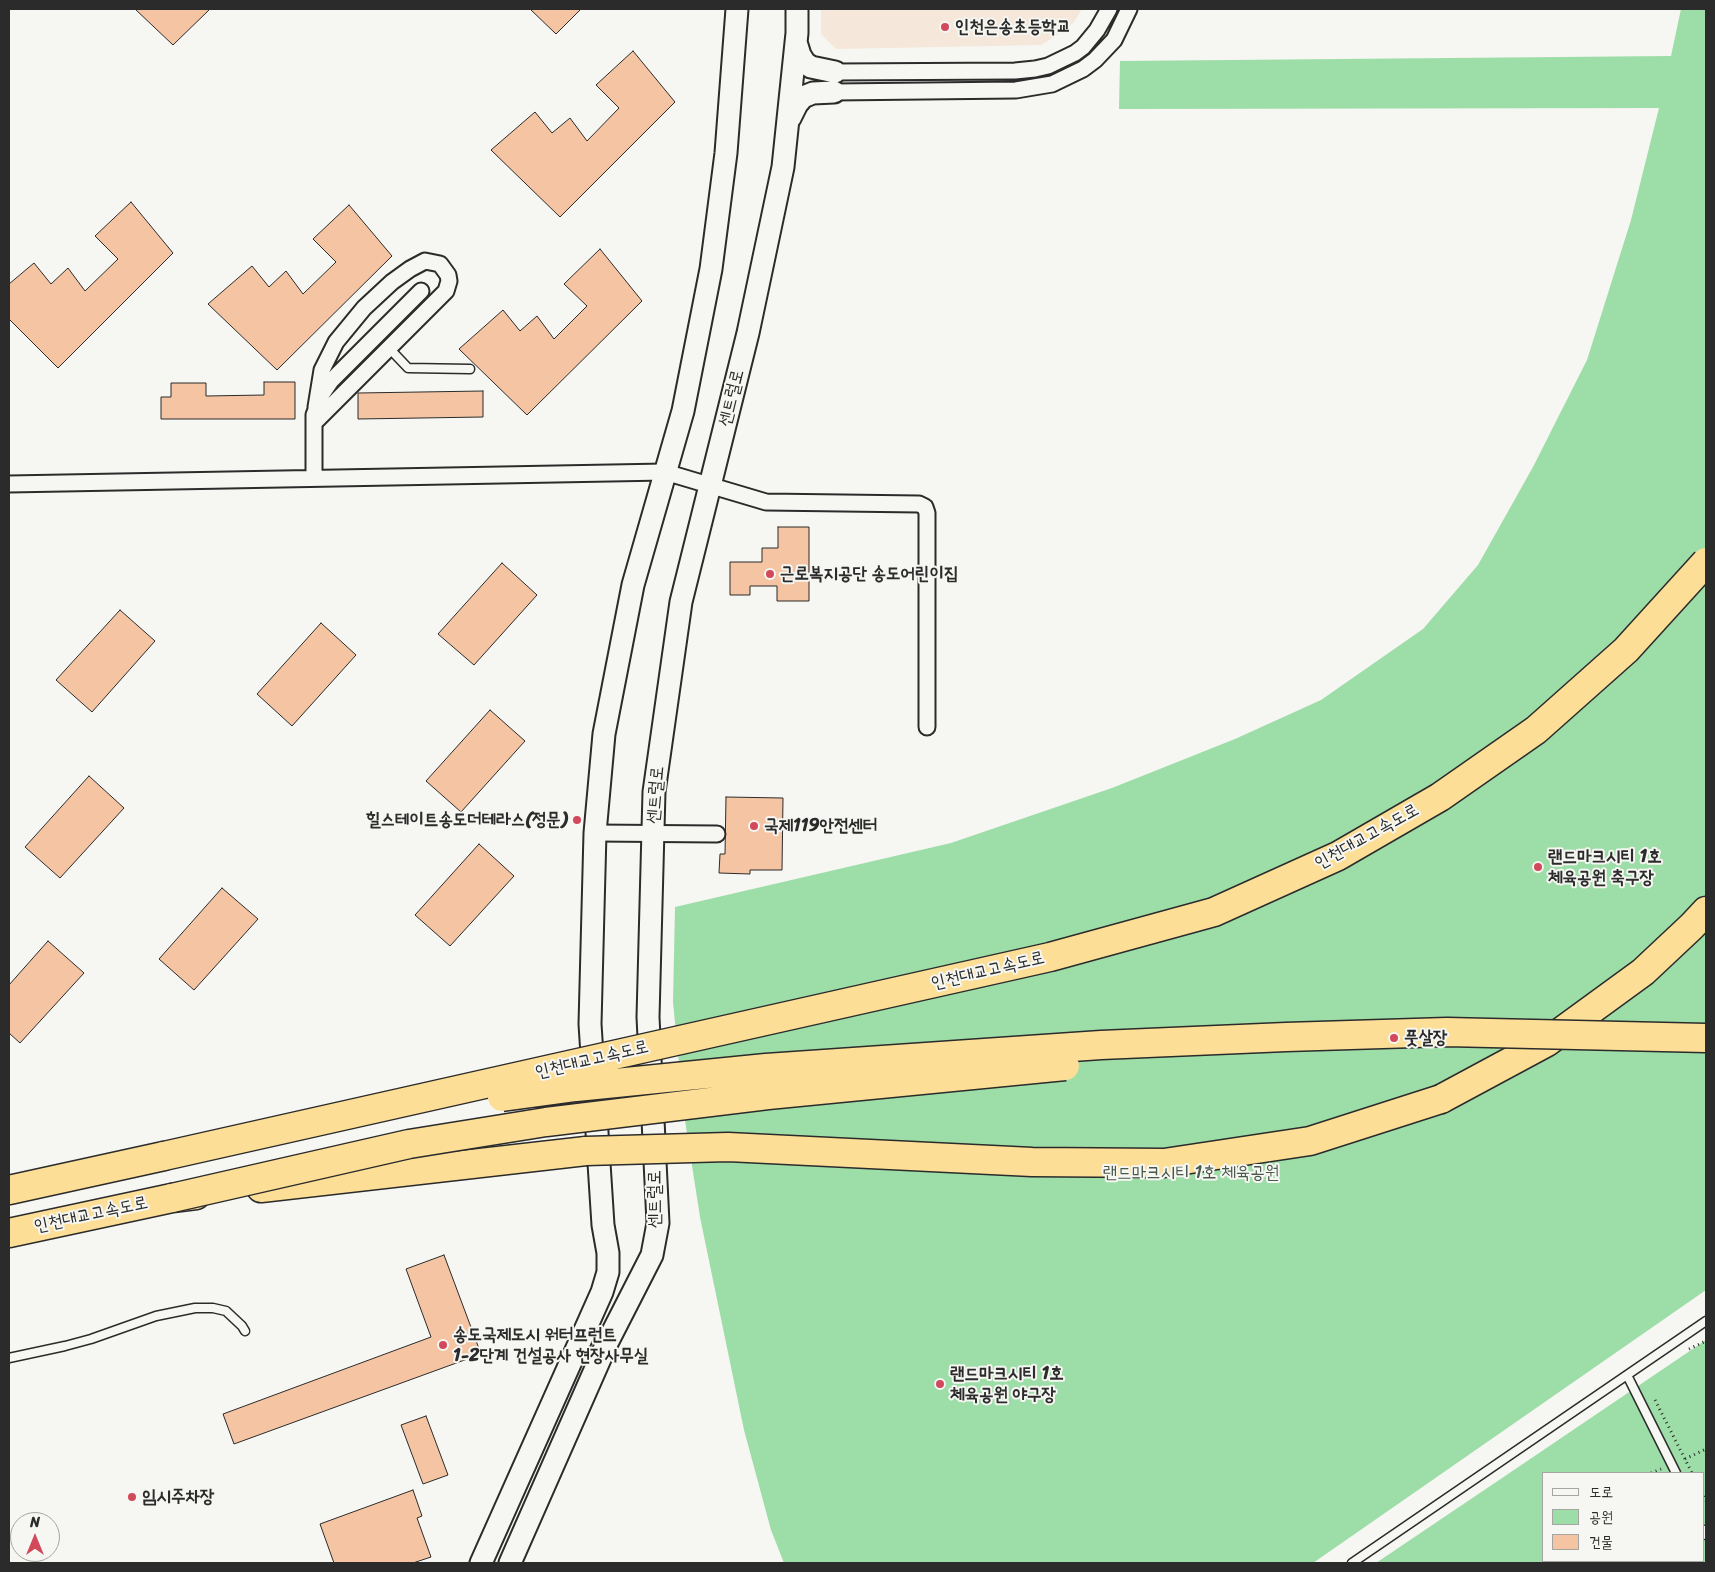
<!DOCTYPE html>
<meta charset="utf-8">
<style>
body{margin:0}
#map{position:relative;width:1715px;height:1572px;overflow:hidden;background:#f6f6f2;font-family:Sriracha,"Poor Story",sans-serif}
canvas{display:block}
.frame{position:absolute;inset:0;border:10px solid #2b2b2b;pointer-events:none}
.legend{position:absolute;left:1542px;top:1472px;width:162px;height:90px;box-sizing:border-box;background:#f6f6f2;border:1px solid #a5a5a2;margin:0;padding:6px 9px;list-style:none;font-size:15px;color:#2b2b2b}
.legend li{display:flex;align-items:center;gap:10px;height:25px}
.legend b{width:25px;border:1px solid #a5a5a2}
.north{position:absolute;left:10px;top:1512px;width:50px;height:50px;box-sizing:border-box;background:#f6f6f2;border:1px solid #a5a5a2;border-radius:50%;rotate:0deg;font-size:14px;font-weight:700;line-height:20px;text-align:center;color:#2b2b2b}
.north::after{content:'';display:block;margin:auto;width:18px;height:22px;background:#d1495b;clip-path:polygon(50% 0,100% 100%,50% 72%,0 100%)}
</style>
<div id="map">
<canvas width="1715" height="1572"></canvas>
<div class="frame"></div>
<ul class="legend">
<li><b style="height:6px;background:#f6f6f2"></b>도로</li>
<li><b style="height:14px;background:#9ddda7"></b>공원</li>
<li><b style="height:14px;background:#f4c4a3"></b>건물</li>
</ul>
<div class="north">N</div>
</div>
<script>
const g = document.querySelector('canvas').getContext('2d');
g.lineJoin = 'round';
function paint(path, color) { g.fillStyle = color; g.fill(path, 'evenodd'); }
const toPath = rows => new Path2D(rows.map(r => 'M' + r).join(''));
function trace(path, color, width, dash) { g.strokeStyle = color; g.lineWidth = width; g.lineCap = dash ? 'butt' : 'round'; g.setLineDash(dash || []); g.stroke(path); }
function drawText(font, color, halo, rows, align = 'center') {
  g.font = font + ' Sriracha,"Poor Story",sans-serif'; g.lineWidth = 4; g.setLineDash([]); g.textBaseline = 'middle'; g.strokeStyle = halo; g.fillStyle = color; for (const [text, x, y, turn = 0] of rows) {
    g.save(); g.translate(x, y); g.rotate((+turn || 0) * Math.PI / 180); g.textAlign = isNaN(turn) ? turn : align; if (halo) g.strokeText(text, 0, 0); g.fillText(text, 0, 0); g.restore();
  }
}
paint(toPath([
 [821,9,1082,9,1074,22,1064,31,1041,45,836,49,821,34]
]), '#f5e7da');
paint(toPath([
 [1681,9,1706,9,1706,1290,1313,1563,784,1563,771,1530,744,1430,700,1217,684,1114,673,1002,675,907,951,843,1112,788,1235,739,1321,700,1423,629,1478,565,1533,467,1587,360,1631,220,1659,108,1119,109,1120,61,1671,56],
 [1706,1340,1706,1563,1376,1563,1508,1474],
 [1544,1473,1704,1473,1704,1561,1544,1561]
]), '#9ddda7');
const building = toPath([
 [135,9,210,9,173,45,135,9],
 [530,9,581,9,556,34,530,9],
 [633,51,675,102,560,217,491,150,535,112,552,133,570,118,587,141,619,108,596,85,633,51],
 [131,202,173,253,58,368,9,319,9,284,34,263,51,284,68,268,85,291,118,259,95,236,131,202],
 [349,205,392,256,277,370,208,304,252,266,269,287,286,271,303,294,336,262,313,239,349,205],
 [600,249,642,301,527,415,459,349,503,310,520,331,537,316,554,339,587,306,564,284,600,249],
 [264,382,295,382,295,419,161,419,161,397,171,397,171,383,206,383,206,396,264,395,264,382],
 [483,391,483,417,358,419,358,393,483,391],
 [778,527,809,527,809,601,777,601,777,586,750,586,750,595,730,595,730,562,762,562,762,548,778,548,778,527],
 [502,563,537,595,474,665,438,634,502,563],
 [120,610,155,641,92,712,56,680,120,610],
 [321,623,356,655,292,726,257,694,321,623],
 [490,710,525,741,461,812,426,781,490,710],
 [89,776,124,808,60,878,25,847,89,776],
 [726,797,783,798,782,870,750,870,750,874,719,873,720,854,725,854,726,797],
 [479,844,514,876,450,946,415,915,479,844],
 [222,888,258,919,194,990,159,959,222,888],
 [48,941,84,973,20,1043,9,1033,9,985,48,941],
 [444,1255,481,1354,234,1444,223,1414,431,1337,406,1269,444,1255],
 [426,1416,448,1475,423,1484,401,1425,426,1416],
 [413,1490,422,1516,417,1518,431,1557,413,1563,334,1563,320,1524,413,1490]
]);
paint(building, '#f4c4a3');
trace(building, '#2b2b2b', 1);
const lane = toPath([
 [389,348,408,368,470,369],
 [9,1358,65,1346,91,1339,156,1316,195,1308,213,1308,226,1311,242,1326,245,1331],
 [1627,1375,1676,1473],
 [1704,1530,1706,1535],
 [1352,1563,1706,1321]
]);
const street = toPath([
 [835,72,1015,71,1035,69,1048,66,1075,53,1083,47,1097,30,1109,9],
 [834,92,1016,90,1052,84,1083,69,1095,60,1114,40,1129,9],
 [314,423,446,291,449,281,448,275,440,264,425,261,410,269,392,282,364,308,336,342,322,370,316,407],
 [314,478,314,415,322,394,331,381,421,291],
 [9,484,665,472,766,502,919,504,925,507,927,513,927,727],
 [595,833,717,834]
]);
const secondary = toPath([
 [796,42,800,55,805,63,811,67,835,72],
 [790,118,797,104,803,97,813,93,834,92],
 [481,1563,602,1292,608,1272,608,1253,603,1225,590,1024,595,833,604,734,633,585,683,411,711,269,726,153,737,9],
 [510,1563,607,1343,652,1255,658,1223,648,1017,654,792,681,602,748,333,783,167,797,33,797,9]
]);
const highway = toPath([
 [1441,1099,1547,1042,1643,972,1692,926,1706,911],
 [261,1188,586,1151],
 [9,1190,164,1156],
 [9,1233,172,1198,196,1195]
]);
trace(lane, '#2b2b2b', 11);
trace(street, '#2b2b2b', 19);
trace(secondary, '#2b2b2b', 25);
trace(highway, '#2b2b2b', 31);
trace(toPath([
 [1689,1349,1706,1341],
 [1655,1400,1692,1473],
 [1685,1459,1706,1449],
 [1651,1473,1661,1469],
 [1704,1496,1706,1501]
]), '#2b2b2b', 3, [1, 4]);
trace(lane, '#f6f6f2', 8);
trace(street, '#f6f6f2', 15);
trace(secondary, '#f6f6f2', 21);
trace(highway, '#fcde96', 28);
const highwayBridge = toPath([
 [502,1097,576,1087,766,1068,1101,1045,1286,1037,1447,1032,1706,1038],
 [586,1151,728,1147,1032,1162,1164,1163,1310,1141,1441,1099],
 [164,1156,1050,957,1214,912,1338,856,1440,797,1536,730,1626,650,1706,562],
 [172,1198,409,1144,546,1122,768,1095,1065,1066]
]);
trace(highwayBridge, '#2b2b2b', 31, []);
trace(highwayBridge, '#fcde96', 28);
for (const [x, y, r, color] of [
 [945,27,5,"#d1495b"],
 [770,574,5,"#d1495b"],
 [577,820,5,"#d1495b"],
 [754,826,5,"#d1495b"],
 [1538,867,5,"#d1495b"],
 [1394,1038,5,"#d1495b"],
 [443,1345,5,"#d1495b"],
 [940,1384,5,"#d1495b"],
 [132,1497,5,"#d1495b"]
]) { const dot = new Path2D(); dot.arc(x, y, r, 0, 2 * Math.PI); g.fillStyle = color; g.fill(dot); trace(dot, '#f6f6f2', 2); }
drawText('bold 18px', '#2b2b2b', '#f6f6f2', [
 ["인천은송초등학교",955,27],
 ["근로복지공단 송도어린이집",780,574],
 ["힐스테이트송도더테라스(정문)",567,820,"right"],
 ["국제119안전센터",764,826],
 ["랜드마크시티 1호",1548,857],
 ["체육공원 축구장",1548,878],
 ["풋살장",1404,1038],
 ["송도국제도시 워터프런트",453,1335],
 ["1-2단계 건설공사 현장사무실",453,1356],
 ["랜드마크시티 1호",950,1374],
 ["체육공원 야구장",950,1395],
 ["임시주차장",142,1497]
], 'left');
drawText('18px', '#2b2b2b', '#f6f6f2', [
 ["센트럴로",732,398,-76],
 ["센트럴로",656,795,-85],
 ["인천대교고속도로",1367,837,-29],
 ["인천대교고속도로",988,971,-13],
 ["인천대교고속도로",592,1060,-13],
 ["센트럴로",655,1199,-90],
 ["인천대교고속도로",91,1215,-12]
]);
drawText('18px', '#48584a', '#f6f6f2', [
 ["랜드마크시티 1호 체육공원",1191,1173]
]);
</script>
